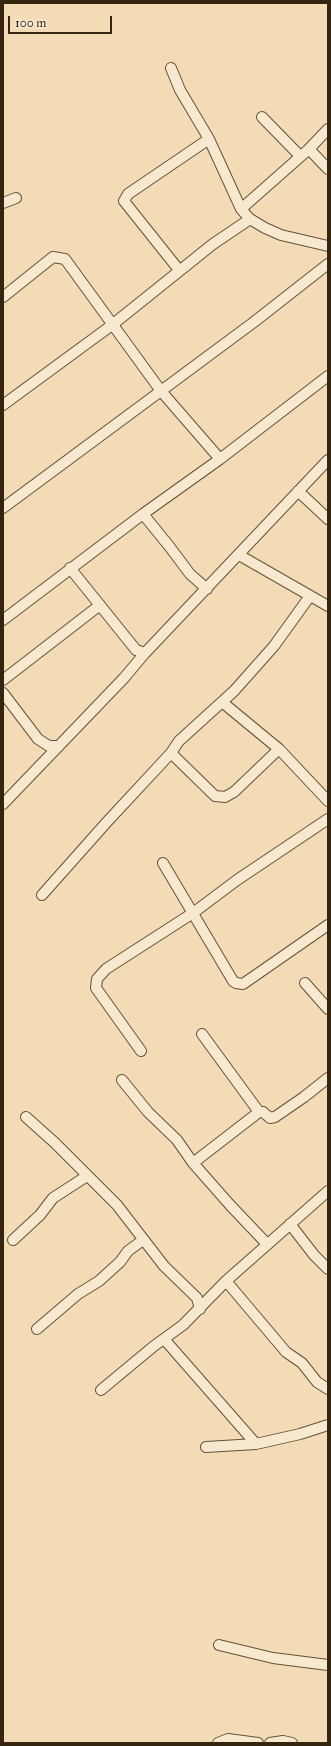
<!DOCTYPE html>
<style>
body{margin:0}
#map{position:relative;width:331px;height:1746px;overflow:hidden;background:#f2dbb5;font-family:"IM FELL Great Primer",serif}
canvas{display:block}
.frame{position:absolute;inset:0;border:4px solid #352410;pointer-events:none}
.scale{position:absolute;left:8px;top:16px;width:104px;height:18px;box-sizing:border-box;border:2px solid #352410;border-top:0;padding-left:5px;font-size:12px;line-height:14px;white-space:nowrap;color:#352410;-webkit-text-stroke:3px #f7e8cf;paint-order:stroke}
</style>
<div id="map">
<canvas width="331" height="1746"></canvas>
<div class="frame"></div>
<div class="scale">100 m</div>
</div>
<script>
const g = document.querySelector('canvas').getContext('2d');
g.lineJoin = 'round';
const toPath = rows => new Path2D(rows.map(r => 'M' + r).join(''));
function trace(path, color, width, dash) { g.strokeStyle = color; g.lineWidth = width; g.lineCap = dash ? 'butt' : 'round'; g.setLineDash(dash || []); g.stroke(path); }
const minor = toPath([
 [171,68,180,90,209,139,241,209,250,219,265,228,281,235,328,246],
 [262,117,300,156],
 [309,149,328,169],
 [3,203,16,198],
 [241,209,309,149,328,129],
 [179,270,124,201,128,194,209,139],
 [3,297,53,257,65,259,161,391,220,459],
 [3,405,112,325,213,244,250,219],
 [298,491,328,519],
 [3,508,254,322,328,264],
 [143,514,169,546,190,574,207,589],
 [239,555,328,606],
 [70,568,136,650,145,653],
 [3,620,143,514,220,459,328,376],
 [3,680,100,605],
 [3,693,38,739,49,746,59,746],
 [222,702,279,749,328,801],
 [171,753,215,796,225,797,234,792,279,749],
 [3,804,124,678,145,653,328,460],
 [163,863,233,981,236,983,243,984,328,925],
 [42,895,106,823,171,753,179,741,234,691,274,646,310,596],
 [305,983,328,1009],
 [202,1034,259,1112],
 [141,1051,96,988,97,979,106,969,193,913,237,880,328,819],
 [122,1080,148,1112,177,1140,193,1163,230,1205,267,1244],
 [26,1117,55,1143,117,1205,164,1266,197,1298,200,1309],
 [193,1163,259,1112,263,1112,270,1118,275,1117,304,1097,328,1078],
 [290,1224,314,1255,328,1269],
 [13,1240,40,1215,53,1198,87,1176],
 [226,1281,286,1352,302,1363,317,1382,328,1389],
 [37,1329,78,1294,99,1281,120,1262,128,1251,143,1240],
 [164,1339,256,1444],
 [101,1390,154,1346,183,1325,226,1281,328,1191],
 [206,1447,256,1444,300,1434,328,1425],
 [219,1645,273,1658,328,1665],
 [218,1743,228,1739,258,1743],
 [270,1743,283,1741,292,1743]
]);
trace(minor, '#645239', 12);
trace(minor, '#f7e8cf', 10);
</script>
